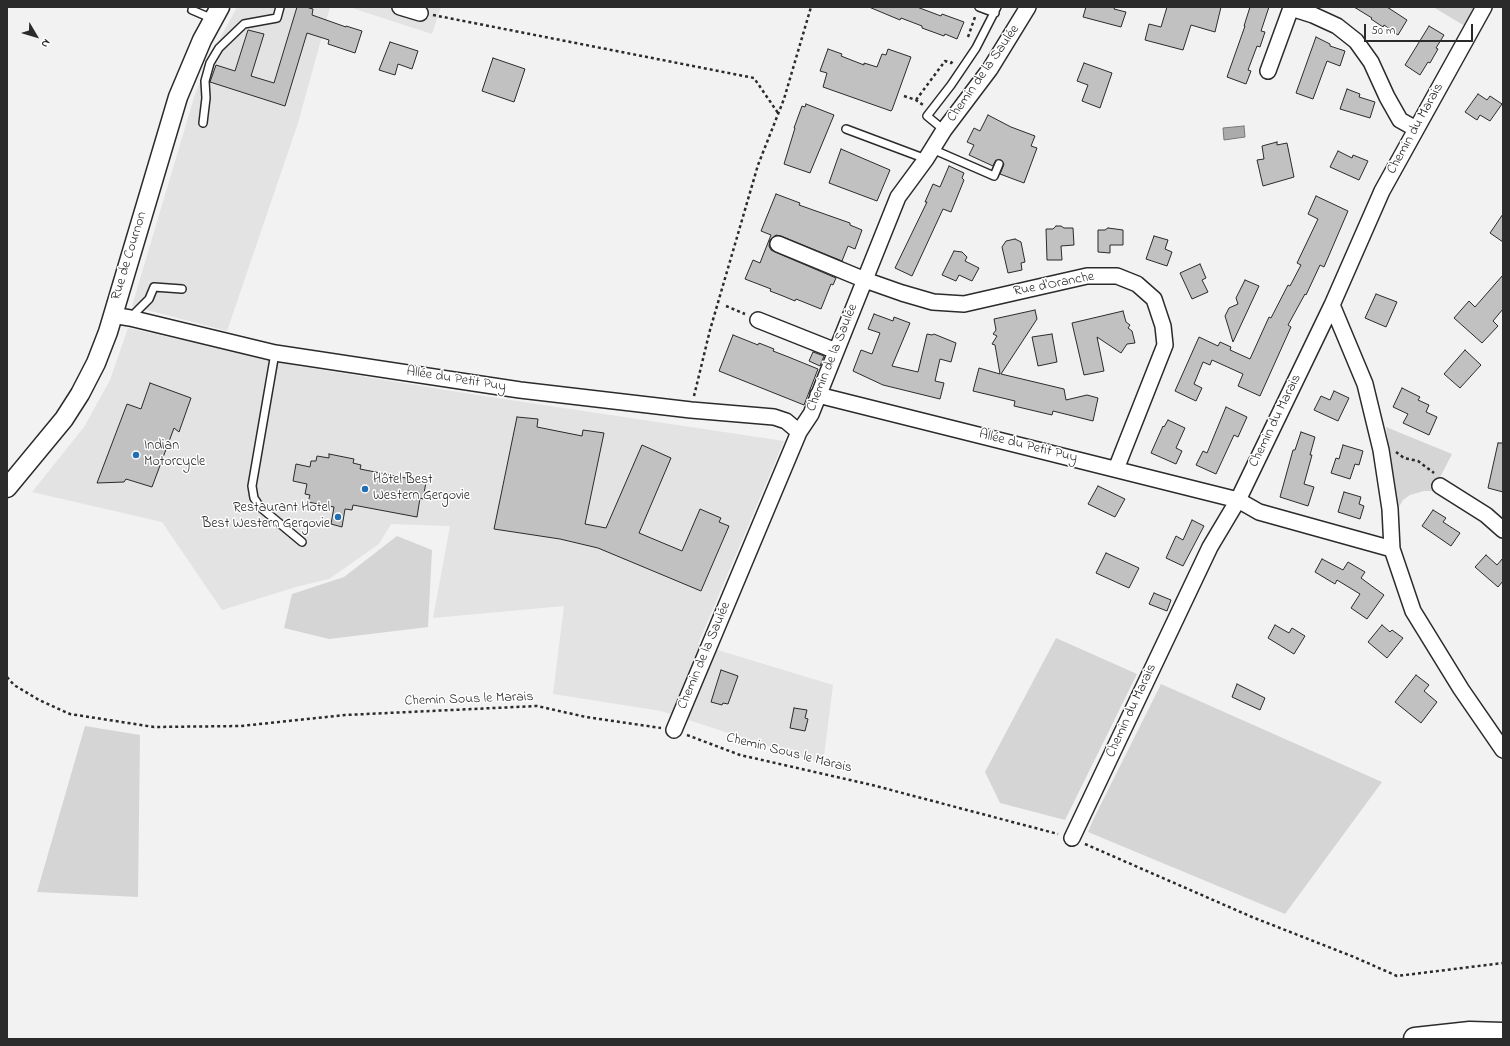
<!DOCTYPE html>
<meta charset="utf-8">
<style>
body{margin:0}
#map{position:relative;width:1510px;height:1046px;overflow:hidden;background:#f2f2f2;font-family:"Indie Flower",sans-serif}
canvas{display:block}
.frame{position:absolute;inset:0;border:8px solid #2b2b2b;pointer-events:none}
.north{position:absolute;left:16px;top:16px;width:40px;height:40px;-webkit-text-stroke:3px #fff;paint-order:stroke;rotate:128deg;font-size:11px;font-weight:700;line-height:16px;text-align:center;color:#2b2b2b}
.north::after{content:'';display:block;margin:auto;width:14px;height:18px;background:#2b2b2b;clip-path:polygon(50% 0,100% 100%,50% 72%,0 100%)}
.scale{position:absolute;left:1364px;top:24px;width:109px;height:18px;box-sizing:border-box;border:2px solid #2b2b2b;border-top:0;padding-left:5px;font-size:12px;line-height:14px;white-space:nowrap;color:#2b2b2b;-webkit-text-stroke:3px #fff;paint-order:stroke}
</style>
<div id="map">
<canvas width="1510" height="1046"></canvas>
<div class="frame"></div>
<div class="north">N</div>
<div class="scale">50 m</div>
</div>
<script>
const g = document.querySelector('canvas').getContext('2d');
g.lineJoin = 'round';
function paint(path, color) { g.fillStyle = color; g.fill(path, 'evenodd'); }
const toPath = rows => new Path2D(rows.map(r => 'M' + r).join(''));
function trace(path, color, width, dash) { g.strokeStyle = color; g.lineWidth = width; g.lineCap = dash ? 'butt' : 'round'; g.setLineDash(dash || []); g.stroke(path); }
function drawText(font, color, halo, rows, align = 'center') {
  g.font = font + ' "Indie Flower",sans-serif'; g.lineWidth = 3; g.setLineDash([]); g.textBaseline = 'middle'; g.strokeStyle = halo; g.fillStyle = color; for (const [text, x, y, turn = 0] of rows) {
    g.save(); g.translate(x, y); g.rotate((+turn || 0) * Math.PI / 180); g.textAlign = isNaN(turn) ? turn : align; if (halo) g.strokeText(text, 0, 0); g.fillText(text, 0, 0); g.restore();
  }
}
paint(toPath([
 [237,7,330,7,298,123,227,331,132,306,195,94,210,57],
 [349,7,441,7,432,34],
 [128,328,298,366,477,395,784,441,698,644,833,685,823,764,661,711,553,694,564,606,433,618,450,526,391,524,379,544,329,579,296,587,222,610,162,522,32,492,84,427,110,380]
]), '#e3e3e3');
paint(toPath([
 [1433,7,1477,7,1465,26],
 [1386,427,1452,454,1433,491,1424,491,1410,495,1403,500,1396,512],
 [397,536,432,550,428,627,329,639,284,628,292,594,344,577],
 [1056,638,1137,674,1065,820,1000,803,985,772],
 [1161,684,1382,782,1285,914,1088,832,1094,818],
 [85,726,140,735,138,897,37,892]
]), '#d5d5d5');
const water = toPath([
 [1244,126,1245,137,1224,140,1223,128,1244,126]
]);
paint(water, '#ababab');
trace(water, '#787878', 1);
const building = toPath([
 [297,7,306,7,313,9,312,15,346,27,346,26,362,31,355,53,328,44,329,40,307,33,285,106,210,82,216,65,235,71,248,30,264,34,251,76,274,83,297,7],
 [869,7,917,7,941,16,942,14,964,22,957,39,945,34,944,36,922,28,922,26,901,18,900,20,869,7],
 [1086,7,1115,7,1114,9,1126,12,1121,27,1083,17,1086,7],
 [1167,7,1221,7,1215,32,1191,25,1183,50,1145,40,1149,24,1161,27,1167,7],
 [1250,7,1269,7,1261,31,1265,32,1260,47,1257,46,1248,70,1251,71,1246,84,1227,77,1245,26,1244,26,1250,7],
 [1354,7,1387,7,1407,20,1398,35,1384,25,1383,27,1371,19,1372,18,1354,7],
 [1429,26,1444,35,1436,48,1438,49,1430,63,1428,62,1420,75,1405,65,1429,26],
 [1316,37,1330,44,1330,46,1345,51,1340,66,1327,61,1313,99,1296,93,1316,37],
 [390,42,418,51,412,69,398,64,395,75,379,70,390,42],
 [828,49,842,54,841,56,864,65,864,63,877,67,882,54,886,55,888,49,911,57,892,110,891,111,823,87,827,73,820,71,828,49],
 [493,58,525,69,514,102,482,91,493,58],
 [1084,63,1112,73,1100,108,1082,101,1088,85,1077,81,1084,63],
 [1347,89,1360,94,1359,97,1375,102,1370,118,1340,109,1347,89],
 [1478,94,1487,100,1490,96,1502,104,1490,121,1480,115,1477,120,1465,112,1478,94],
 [806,104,834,115,810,173,784,164,795,128,794,128,802,106,805,107,806,104],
 [988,115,1011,127,1035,136,1031,146,1037,148,1024,183,1000,174,1004,164,1001,160,996,160,993,166,969,155,974,145,967,142,974,128,980,131,988,115],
 [1277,142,1277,145,1287,143,1294,177,1263,186,1257,160,1264,159,1262,146,1277,142],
 [841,149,890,170,877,201,829,183,841,149],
 [1338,151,1352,158,1353,155,1368,161,1359,180,1330,167,1338,151],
 [949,166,964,173,962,178,964,180,951,212,943,209,912,276,895,268,927,202,925,202,933,184,940,187,949,166],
 [776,194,800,203,799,205,850,223,850,225,862,230,855,249,848,246,842,261,781,236,776,235,770,240,769,246,771,250,775,252,836,278,833,285,831,284,821,309,796,299,795,301,783,296,770,291,771,289,745,279,753,260,760,263,771,235,761,231,776,194],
 [1316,196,1348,211,1324,267,1320,265,1306,295,1305,294,1288,325,1291,327,1260,396,1238,386,1243,374,1212,360,1210,365,1203,362,1194,384,1202,388,1196,401,1175,391,1199,337,1218,346,1220,342,1231,347,1230,350,1250,359,1269,317,1271,318,1288,285,1290,286,1301,265,1297,263,1318,219,1308,214,1316,196],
 [1503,214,1503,242,1490,233,1503,214],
 [1056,226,1061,226,1064,228,1073,228,1074,245,1061,246,1062,260,1047,260,1046,229,1053,229,1056,226],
 [1108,228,1123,230,1123,245,1110,245,1110,253,1098,252,1098,230,1105,230,1108,228],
 [1154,236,1168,240,1165,249,1172,252,1167,266,1146,259,1154,236],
 [1015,239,1021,242,1025,262,1021,263,1022,270,1008,273,1002,247,1006,241,1015,239],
 [954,251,962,252,967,257,965,261,979,268,972,281,959,275,956,281,942,275,954,251],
 [1200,264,1206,278,1202,280,1208,292,1192,299,1180,273,1200,264],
 [1503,275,1503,309,1493,321,1498,326,1482,343,1454,318,1469,301,1475,307,1503,275],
 [1245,280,1259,286,1233,342,1225,316,1229,308,1238,304,1236,298,1245,280],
 [1376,294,1397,302,1386,327,1365,318,1376,294],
 [1035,310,1037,319,1001,374,1064,389,1066,400,1087,395,1098,398,1093,421,1053,411,1052,415,1014,406,1015,401,973,391,979,368,1000,374,995,345,992,344,997,336,993,334,996,330,994,319,1035,310],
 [1123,311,1126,322,1130,325,1128,328,1132,331,1135,343,1127,344,1121,353,1097,337,1104,371,1084,375,1072,323,1123,311],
 [874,314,893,321,894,317,910,323,892,366,918,372,927,334,932,335,934,334,956,343,951,362,940,359,935,381,944,383,940,399,883,385,853,371,861,350,872,354,880,333,868,329,874,314],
 [1052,334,1057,362,1038,366,1032,337,1052,334],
 [733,335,758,345,759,343,774,349,773,351,786,356,818,369,804,405,719,371,733,335],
 [1465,350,1481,365,1460,388,1444,374,1465,350],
 [813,352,824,356,820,366,809,361,813,352],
 [150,383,191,398,179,432,174,428,152,487,126,479,124,482,97,483,127,404,141,409,150,383],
 [1402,388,1420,397,1418,400,1429,405,1426,412,1437,417,1429,435,1403,423,1408,414,1393,407,1402,388],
 [1334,391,1349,398,1338,421,1314,410,1321,396,1330,400,1334,391],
 [1226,407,1247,417,1238,437,1234,435,1216,474,1196,465,1203,451,1207,453,1226,407],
 [517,417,538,419,537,427,582,436,583,430,604,433,585,524,606,528,642,445,671,458,639,533,682,551,700,509,721,518,719,522,729,526,701,591,598,548,560,539,494,529,517,417],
 [1168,420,1185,428,1176,448,1182,451,1176,464,1151,453,1163,426,1164,427,1168,420],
 [1301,432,1315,437,1310,455,1312,455,1304,484,1314,487,1308,506,1280,497,1293,450,1295,450,1301,432],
 [1498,443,1503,443,1503,492,1488,488,1498,443],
 [1343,445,1363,451,1359,465,1355,464,1350,479,1331,473,1336,458,1339,459,1343,445],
 [329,454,354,459,353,463,361,465,360,469,426,482,423,499,420,498,417,517,353,505,352,510,345,509,342,527,331,524,334,507,308,502,310,495,305,494,307,484,293,481,296,464,310,467,311,461,316,461,317,456,329,458,329,454],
 [1098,486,1125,499,1115,517,1088,504,1098,486],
 [1344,492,1361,497,1359,504,1364,506,1360,519,1338,512,1344,492],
 [1433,510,1446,518,1443,522,1460,533,1451,546,1422,526,1433,510],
 [1192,520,1204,526,1183,566,1166,558,1176,536,1183,540,1192,520],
 [1106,553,1139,568,1129,588,1096,573,1106,553],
 [1486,555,1497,565,1503,558,1503,581,1498,587,1475,567,1486,555],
 [1322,559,1343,570,1348,562,1365,572,1361,578,1384,595,1367,619,1351,608,1360,594,1337,580,1335,584,1315,572,1322,559],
 [1154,593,1171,600,1167,611,1149,604,1154,593],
 [1275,625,1289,633,1292,628,1305,636,1294,654,1268,638,1275,625],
 [1382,625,1390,632,1392,630,1403,638,1387,658,1368,642,1382,625],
 [721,670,738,676,728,704,723,703,722,705,711,702,721,670],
 [1416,675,1429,685,1424,691,1437,702,1421,723,1395,702,1416,675],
 [1237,684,1265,698,1260,710,1232,697,1237,684],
 [794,708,807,710,805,718,808,719,805,731,790,728,794,708]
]);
paint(building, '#c1c1c1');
trace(building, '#2b2b2b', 1);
const service = toPath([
 [193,7,192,10,213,19],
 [979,7,995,13],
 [203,123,206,98,205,81,210,63,219,48,244,24,277,18,280,7],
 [846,129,926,159],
 [944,130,927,116,951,85,976,48,997,7],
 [932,149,994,176,999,164],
 [130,318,149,299,154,287,182,289],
 [275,353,252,486,254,498,260,507,302,542]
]);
const minor = toPath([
 [400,7,420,13],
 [1268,71,1291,8,1313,15,1337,26,1356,41,1371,62,1387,97,1400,120,1416,129],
 [778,244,865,280,902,293,933,302,964,304,1087,276,1117,276,1137,284,1154,299,1163,326,1165,345,1116,469],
 [1332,305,1365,384,1381,450,1390,509,1392,549,1413,611,1461,689,1503,750],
 [112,315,130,318,275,353,520,390,691,410,774,417,786,421,799,432],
 [758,320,836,351],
 [818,395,1238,500,1259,512,1392,549],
 [1440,486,1486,515,1503,530],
 [674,730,799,432,811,414,898,197,926,159,944,130,990,69,1028,7],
 [1072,838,1210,547,1238,500,1332,305,1382,191,1484,7]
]);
const tertiary = toPath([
 [7,488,64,419,80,394,96,363,108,332,178,97,202,40,220,7]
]);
const motorway = toPath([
 [1415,1039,1470,1033,1503,1034]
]);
trace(service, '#2b2b2b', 10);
trace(minor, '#2b2b2b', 18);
trace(tertiary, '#2b2b2b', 21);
trace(motorway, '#2b2b2b', 25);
trace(toPath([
 [433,15,754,78,778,113],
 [968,37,975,17],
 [904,96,916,100,923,105],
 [916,100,945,61,951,63,953,61],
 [726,306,745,314],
 [694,396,710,330,758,165,784,99,811,7],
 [1396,452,1404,458,1418,461,1434,473],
 [7,677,14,685,39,700,70,714,154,727,241,726,345,715,537,706,586,717,661,728],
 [687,735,740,755,872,785,1058,834],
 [1085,844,1252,917,1354,957,1397,976,1503,963]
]), '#2b2b2b', 2.5, [3, 3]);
trace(service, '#fff', 7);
trace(minor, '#fff', 15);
trace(tertiary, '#fff', 18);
trace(motorway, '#fff', 22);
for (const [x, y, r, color] of [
 [136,455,4,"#1f6fb2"],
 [365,489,4,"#1f6fb2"],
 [338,517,4,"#1f6fb2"]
]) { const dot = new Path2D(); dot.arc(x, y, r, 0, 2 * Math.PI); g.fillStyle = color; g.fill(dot); trace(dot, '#fff', 1.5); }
drawText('14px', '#2b2b2b', '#fff', [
 ["Chemin de la Saulée",984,74,-55],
 ["Chemin du Marais",1416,129,-61],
 ["Rue de Cournon",130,256,-73],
 ["Rue d'Oranche",1054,285,-11],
 ["Chemin de la Saulée",833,358,-68],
 ["Allée du Petit Puy",456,380,9],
 ["Chemin du Marais",1276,421,-64],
 ["Allée du Petit Puy",1028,447,14],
 ["Chemin de la Saulée",705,656,-67],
 ["Chemin Sous le Marais",469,700,-2],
 ["Chemin du Marais",1132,711,-65],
 ["Chemin Sous le Marais",789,754,14]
]);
drawText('14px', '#2b2b2b', '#fff', [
 ["Indian",144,447],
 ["Motorcycle",144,463],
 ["Hôtel Best",373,481],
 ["Western Gergovie",373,497],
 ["Restaurant Hotel",330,509,"right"],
 ["Best Western Gergovie",330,525,"right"]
], 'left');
</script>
